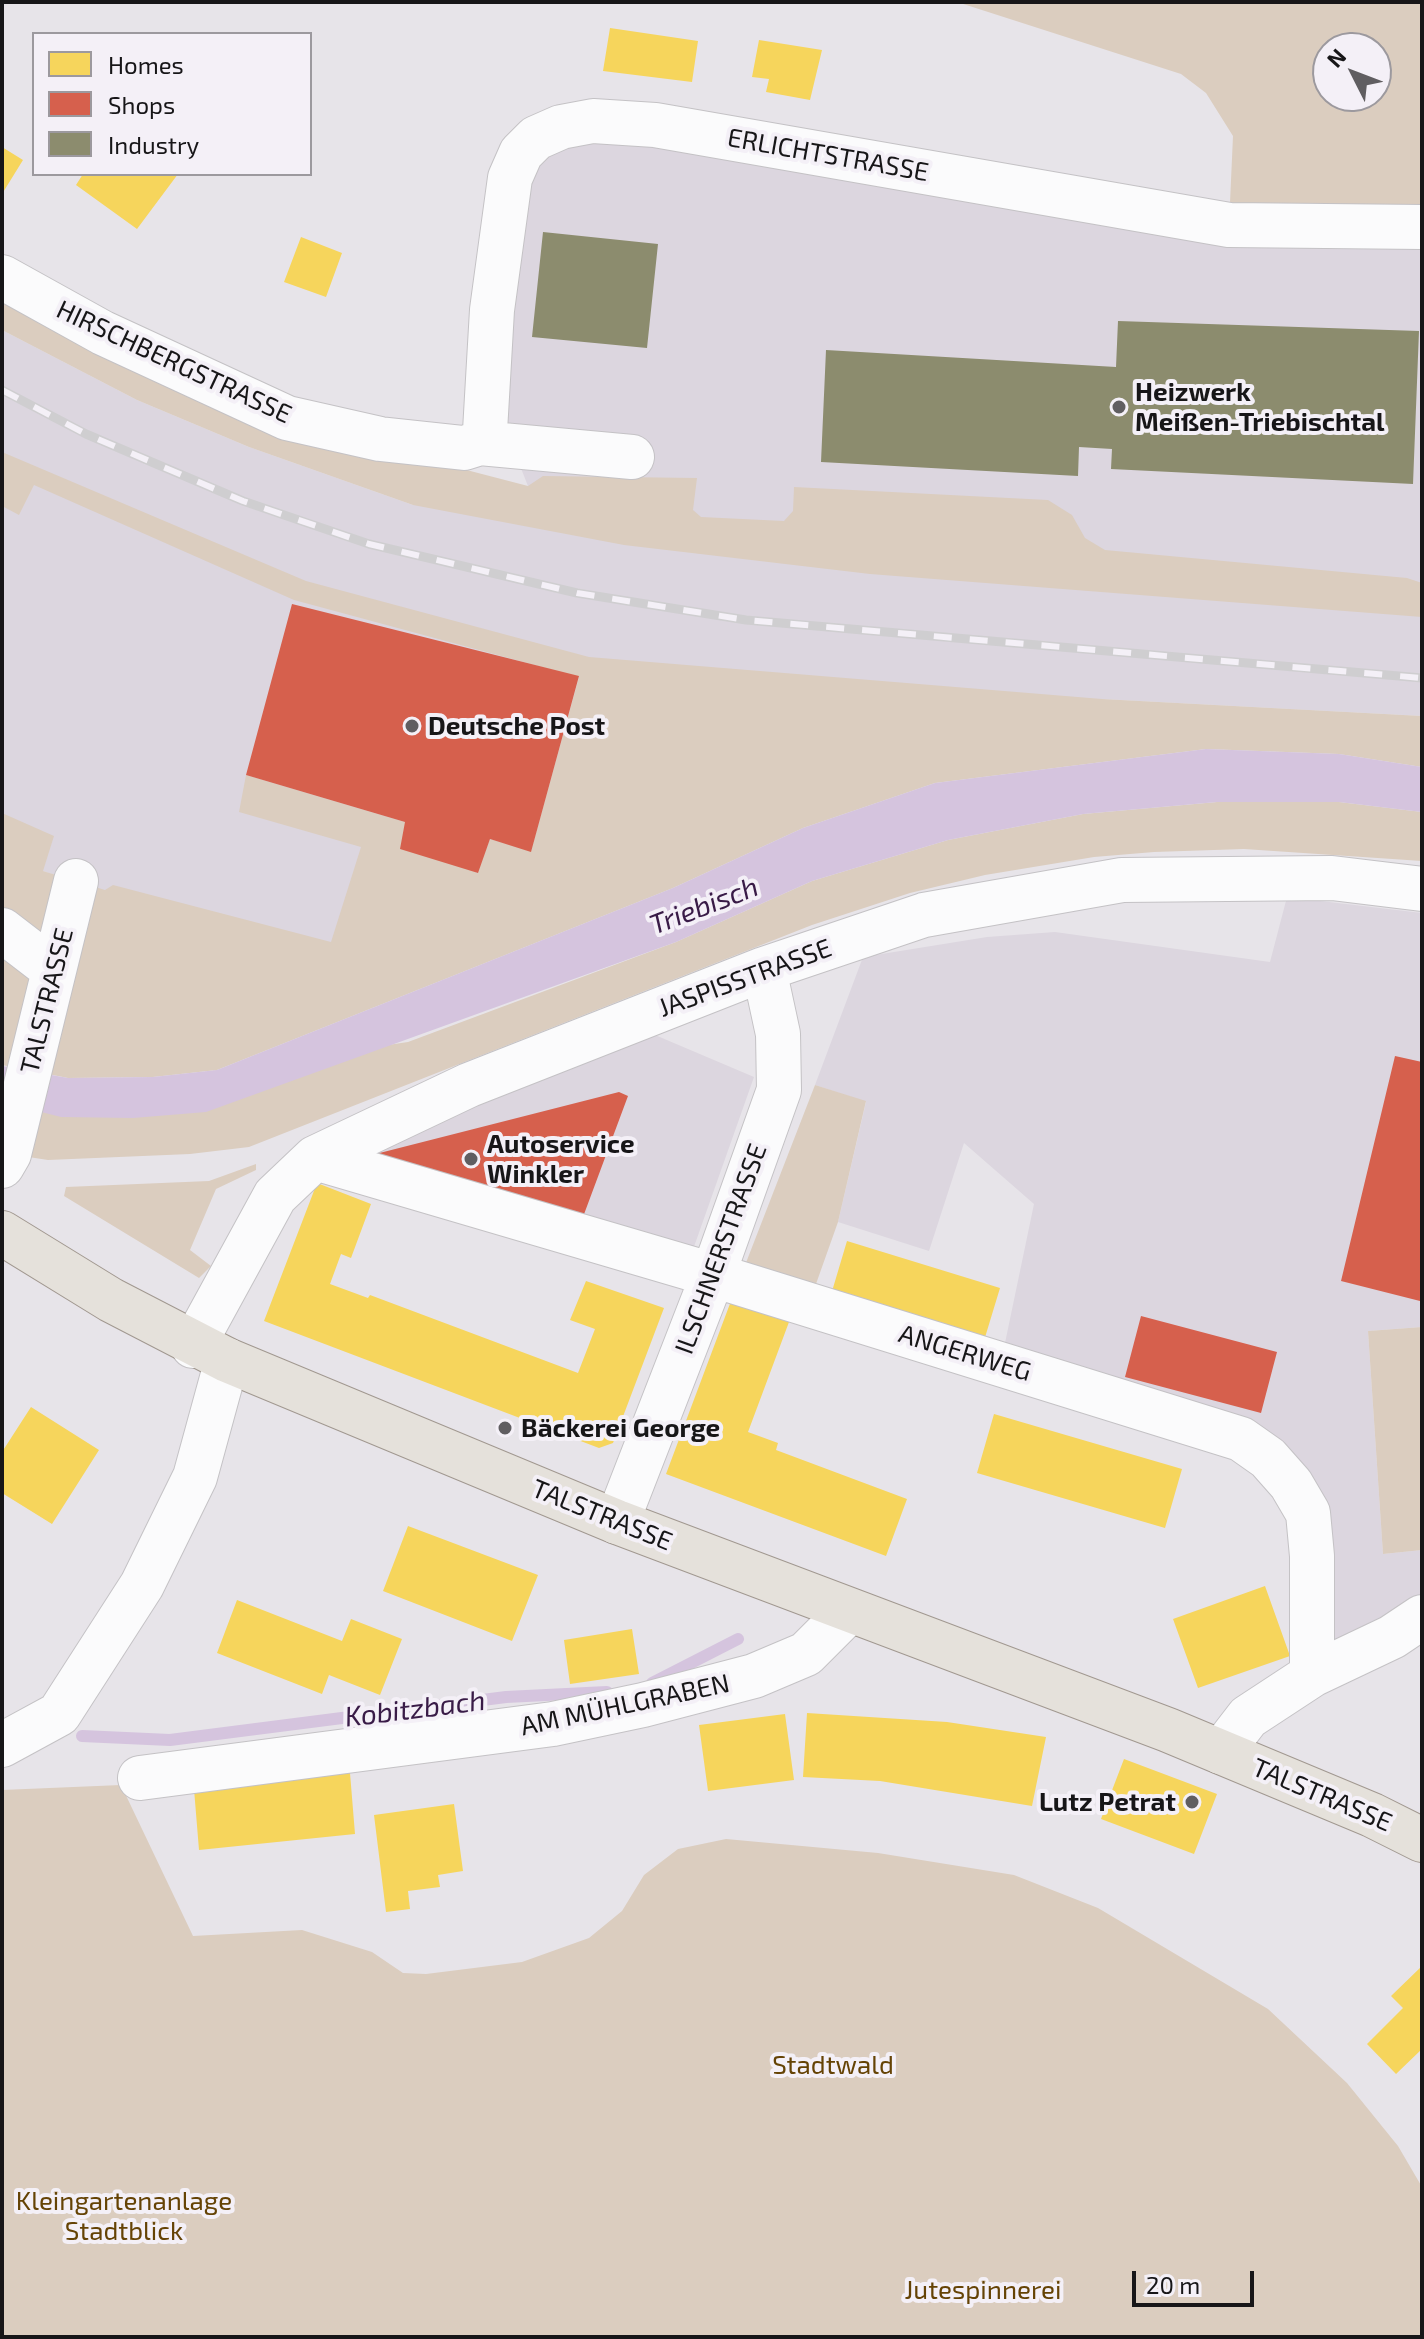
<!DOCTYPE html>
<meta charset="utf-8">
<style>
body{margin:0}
#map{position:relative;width:1424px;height:2339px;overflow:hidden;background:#e7e4e9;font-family:"Exo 2",sans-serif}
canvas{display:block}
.frame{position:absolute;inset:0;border:4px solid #171618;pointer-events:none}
.legend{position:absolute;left:32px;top:32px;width:280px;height:144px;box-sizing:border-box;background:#f4f0f7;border:2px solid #9c999e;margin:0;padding:10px 14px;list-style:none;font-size:24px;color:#171618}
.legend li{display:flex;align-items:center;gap:16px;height:40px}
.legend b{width:40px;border:2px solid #9c999e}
.north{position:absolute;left:1312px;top:32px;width:80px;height:80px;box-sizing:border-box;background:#f4f0f7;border:2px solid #9c999e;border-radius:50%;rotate:312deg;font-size:22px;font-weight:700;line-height:32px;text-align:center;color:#171618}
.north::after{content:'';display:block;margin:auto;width:28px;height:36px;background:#605e61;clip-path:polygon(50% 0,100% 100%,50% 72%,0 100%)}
.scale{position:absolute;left:1132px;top:2271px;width:122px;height:36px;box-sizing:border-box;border:4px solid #171618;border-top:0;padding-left:10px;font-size:24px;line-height:28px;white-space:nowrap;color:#171618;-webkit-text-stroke:6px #f4f0f7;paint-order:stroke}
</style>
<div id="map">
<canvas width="1424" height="2339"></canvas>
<div class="frame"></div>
<ul class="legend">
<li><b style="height:22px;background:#f6d55c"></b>Homes</li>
<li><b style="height:22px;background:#d6604d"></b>Shops</li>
<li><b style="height:22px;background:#8c8c6e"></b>Industry</li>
</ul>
<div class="north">N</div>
<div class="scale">20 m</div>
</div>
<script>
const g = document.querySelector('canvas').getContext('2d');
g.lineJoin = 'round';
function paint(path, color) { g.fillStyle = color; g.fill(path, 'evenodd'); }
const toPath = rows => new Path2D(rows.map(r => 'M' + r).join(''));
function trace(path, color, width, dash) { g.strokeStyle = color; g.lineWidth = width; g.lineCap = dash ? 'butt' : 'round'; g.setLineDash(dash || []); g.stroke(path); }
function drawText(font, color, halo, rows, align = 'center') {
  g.font = font + ' "Exo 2",sans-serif'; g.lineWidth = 8; g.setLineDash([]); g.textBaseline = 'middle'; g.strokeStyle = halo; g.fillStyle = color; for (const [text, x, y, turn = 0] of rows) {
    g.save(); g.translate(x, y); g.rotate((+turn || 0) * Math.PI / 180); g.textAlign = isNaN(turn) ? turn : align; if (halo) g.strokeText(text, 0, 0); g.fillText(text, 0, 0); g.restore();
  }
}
paint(toPath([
 [593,121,1229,225,1422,227,1422,716,1102,699,766,724,333,972,43,871,2,843,2,330,137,400,249,447,413,505,528,486,499,413,528,183,551,151],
 [1287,897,1422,913,1422,1327,1368,1331,1383,1554,1422,1550,1422,1605,1323,1648,1293,1456,1010,1350,1005,1343,1034,1204,964,1143,929,1251,838,1222,866,1102,815,1085,863,957,987,937,1055,932,1270,962],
 [655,1035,754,1077,690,1258,349,1156]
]), '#dcd6df');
paint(toPath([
 [957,2,1422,3,1422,227,1229,225,1233,136,1206,93,1181,74],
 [1328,48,1376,48,1376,96,1328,96],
 [2,296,455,467,528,486,543,476,697,478,693,510,701,517,784,521,793,511,794,487,1048,500,1072,515,1085,538,1105,550,1407,578,1422,583,1422,617,870,574,624,545,413,505,249,447,137,400,2,330],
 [2,452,306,581,589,657,1102,699,1422,716,1422,767,1339,754,1206,749,935,783,803,828,673,888,217,1070,153,1077,68,1078,2,1065,2,813,54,836,43,871,105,890,113,885,331,942,361,847,239,812,246,775,405,822,477,873,490,839,531,851,579,677,294,600,34,485,19,515,2,506],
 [1217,802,1339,802,1422,812,1422,861,1244,849,1154,852,1094,857,985,875,910,893,812,925,249,1147,190,1154,48,1160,9,1154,2,1102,408,1042,676,942,812,881,948,840,1083,814],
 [815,1085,866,1101,838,1222,811,1298,742,1273],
 [256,1164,256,1170,216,1189,190,1250,211,1266,199,1278,64,1196,66,1187,209,1181],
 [1422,1327,1422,1550,1383,1554,1368,1331],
 [121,1785,193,1936,302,1930,372,1952,403,1973,426,1974,522,1962,589,1938,622,1911,644,1875,678,1849,726,1839,878,1853,1014,1875,1098,1908,1268,2009,1347,2083,1398,2146,1422,2187,1422,2337,2,2337,2,1790]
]), '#dbcdbf');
paint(toPath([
 [1206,749,1339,754,1422,767,1422,812,1339,802,1217,802,1083,814,948,840,812,881,676,942,206,1112,133,1118,61,1117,2,1102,2,1066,68,1078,153,1077,217,1070,673,888,803,828,935,783]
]), '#d5c4de');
paint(toPath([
 [610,28,698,41,692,82,603,71],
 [759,40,822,50,810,100,766,92,769,79,752,77],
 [2,147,23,160,2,194],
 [83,174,178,174,137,229,76,185],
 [301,237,342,253,326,297,284,282],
 [317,1183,371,1204,351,1258,341,1254,330,1284,368,1298,370,1295,578,1373,595,1329,570,1320,586,1281,664,1308,613,1443,599,1448,264,1321],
 [847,1241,1000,1288,983,1344,830,1298],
 [731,1301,789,1322,748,1432,778,1443,776,1450,907,1499,886,1556,666,1474],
 [31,1407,99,1450,52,1524,2,1493,2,1452],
 [994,1414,1182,1469,1165,1528,977,1473],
 [408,1526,538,1575,512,1641,383,1591],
 [1265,1586,1290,1656,1198,1688,1173,1619],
 [237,1600,342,1641,351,1619,402,1639,380,1695,329,1675,322,1694,217,1653],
 [632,1629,639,1674,570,1684,564,1640],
 [807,1713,947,1722,1046,1737,1032,1806,880,1781,803,1777],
 [785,1714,794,1780,708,1791,699,1725],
 [1124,1759,1217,1794,1194,1854,1101,1819],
 [350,1773,355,1834,199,1850,194,1789],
 [454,1804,463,1871,438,1875,440,1887,408,1891,410,1909,386,1912,374,1815],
 [1422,1966,1422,2049,1396,2074,1367,2044,1403,2008,1391,1996]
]), '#f6d55c');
paint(toPath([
 [292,604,579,676,531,852,490,839,478,873,400,849,405,822,246,775],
 [1395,1056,1422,1062,1420,1301,1341,1281],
 [619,1092,628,1096,580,1225,356,1159],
 [1141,1316,1277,1352,1261,1413,1125,1377]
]), '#d6604d');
paint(toPath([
 [543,232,658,244,647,348,532,337],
 [1118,321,1419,331,1413,484,1111,469,1112,449,1079,447,1078,476,821,462,826,350,1116,367]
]), '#8c8c6e');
trace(toPath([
 [652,1683,738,1639],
 [82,1736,170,1740,506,1697,607,1692]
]), '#d5c4de', 12);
const minor = toPath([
 [2,277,103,333,287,418,380,439,464,448,480,443,485,431,492,310,510,178,521,153,536,138,561,127,593,121,655,125,1229,225,1422,227],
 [480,443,632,457],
 [2,930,54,970],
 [315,1158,713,1275,1241,1439,1268,1458,1291,1484,1308,1513,1312,1556,1312,1675],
 [2,1166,9,1154,76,881],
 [193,1346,275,1196,315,1158,469,1085,764,969,924,915,1122,880,1332,878,1422,889],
 [617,1522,713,1275,779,1090,778,1034,764,969],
 [2,1745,59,1714,142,1585,195,1477,227,1360],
 [1221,1752,1248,1717,1312,1675,1392,1637,1422,1617],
 [140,1778,553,1724,643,1705,754,1676,806,1654,849,1611]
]);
const major = toPath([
 [2,1233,111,1300,227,1360,617,1522,1168,1730,1372,1815,1422,1840]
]);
trace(minor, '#c4c2c5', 46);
trace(major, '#a19890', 46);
trace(minor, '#fbfbfc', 44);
trace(major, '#e5e1db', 44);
const rail = toPath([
 [2,390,86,434,243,501,369,544,577,593,746,620,1422,678]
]);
trace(rail, '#cfced0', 9);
trace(rail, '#f4f0f7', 6, [18]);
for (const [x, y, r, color] of [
 [1119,407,8,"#605e61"],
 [412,726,8,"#605e61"],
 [471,1159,8,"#605e61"],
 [505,1428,8,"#605e61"],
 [1192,1802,8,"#605e61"]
]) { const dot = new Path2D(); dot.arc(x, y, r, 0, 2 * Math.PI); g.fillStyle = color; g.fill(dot); trace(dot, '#f4f0f7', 3); }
drawText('26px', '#171618', '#f4f0f7', [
 ["ERLICHTSTRASSE",828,155,10],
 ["HIRSCHBERGSTRASSE",174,362,25],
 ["JASPISSTRASSE",745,978,-20],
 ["TALSTRASSE",47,1001,-76],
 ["ILSCHNERSTRASSE",721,1249,-70],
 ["ANGERWEG",965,1353,17],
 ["TALSTRASSE",602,1515,22],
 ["AM MÜHLGRABEN",625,1705,-12],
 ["TALSTRASSE",1322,1795,23]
]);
drawText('bold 26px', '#171618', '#f4f0f7', [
 ["Heizwerk",1135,392],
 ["Meißen-Triebischtal",1135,422],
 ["Deutsche Post",428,726],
 ["Autoservice",487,1144],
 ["Winkler",487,1174],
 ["Bäckerei George",521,1428],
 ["Lutz Petrat",1176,1802,"right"]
], 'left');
drawText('26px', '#654305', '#f4f0f7', [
 ["Stadtwald",833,2065],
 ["Kleingartenanlage",124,2201],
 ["Stadtblick",124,2231],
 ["Jutespinnerei",983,2290]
]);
drawText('italic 28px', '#391b47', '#f4f0f7', [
 ["Triebisch",704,906,-21],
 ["Kobitzbach",415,1709,-7]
]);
</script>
